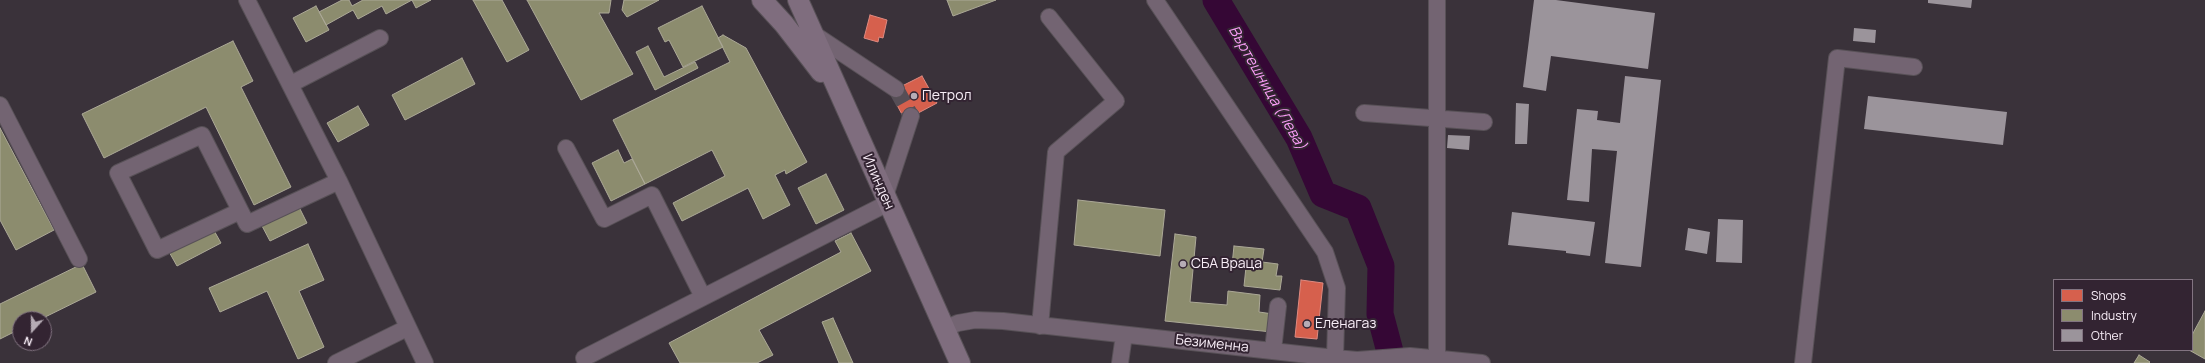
<!DOCTYPE html>
<meta charset="utf-8">
<style>
body{margin:0}
#map{position:relative;width:2205px;height:363px;overflow:hidden;background:#3a323a;font-family:Manrope,sans-serif}
canvas{display:block}
.legend{position:absolute;left:2053px;top:279px;width:140px;height:72px;box-sizing:border-box;background:#332432;border:1px solid #827481;margin:0;padding:5px 7px;list-style:none;font-size:12px;color:#f8edf7}
.legend li{display:flex;align-items:center;gap:8px;height:20px}
.legend b{width:20px;border:1px solid #827481}
.north{position:absolute;left:12px;top:311px;width:40px;height:40px;box-sizing:border-box;background:#332432;border:1px solid #827481;border-radius:50%;rotate:201deg;font-size:11px;font-weight:700;line-height:16px;text-align:center;color:#f8edf7}
.north::after{content:'';display:block;margin:auto;width:14px;height:18px;background:#b6acb5;clip-path:polygon(50% 0,100% 100%,50% 72%,0 100%)}
</style>
<div id="map">
<canvas width="2205" height="363"></canvas>
<ul class="legend">
<li><b style="height:11px;background:#d6604d"></b>Shops</li>
<li><b style="height:11px;background:#8c8c6e"></b>Industry</li>
<li><b style="height:11px;background:#9b949b"></b>Other</li>
</ul>
<div class="north">N</div>
</div>
<script>
const g = document.querySelector('canvas').getContext('2d');
g.lineJoin = 'round';
function paint(path, color) { g.fillStyle = color; g.fill(path, 'evenodd'); }
const toPath = rows => new Path2D(rows.map(r => 'M' + r).join(''));
function trace(path, color, width, dash) { g.strokeStyle = color; g.lineWidth = width; g.lineCap = dash ? 'butt' : 'round'; g.setLineDash(dash || []); g.stroke(path); }
function drawText(font, color, halo, rows, align = 'center') {
  g.font = font + ' Manrope,sans-serif'; g.lineWidth = 4; g.setLineDash([]); g.textBaseline = 'middle'; g.strokeStyle = halo; g.fillStyle = color; for (const [text, x, y, turn = 0] of rows) {
    g.save(); g.translate(x, y); g.rotate((+turn || 0) * Math.PI / 180); g.textAlign = isNaN(turn) ? turn : align; if (halo) g.strokeText(text, 0, 0); g.fillText(text, 0, 0); g.restore();
  }
}
const shops = toPath([
 [870,15,887,20,883,38,879,37,878,42,864,38,870,15],
 [922,76,937,103,905,120,890,92,922,76],
 [1301,280,1323,283,1317,339,1295,337,1301,280]
]);
paint(shops, '#d6604d');
trace(shops, '#e08a80', 1);
const industry = toPath([
 [342,0,349,0,352,6,363,0,412,0,386,14,382,6,358,19,353,10,326,25,319,12,342,0],
 [412,0,431,0,416,8,412,0],
 [473,0,502,0,529,50,507,62,473,0],
 [527,0,611,0,609,13,599,13,633,74,581,100,527,0],
 [624,0,659,0,627,17,622,10,624,0],
 [947,0,996,0,953,16,947,0],
 [316,6,329,30,306,42,293,18,316,6],
 [702,6,723,47,683,67,669,40,665,42,658,28,702,6],
 [723,35,746,48,807,162,786,174,785,170,775,175,790,205,763,219,748,188,682,221,673,203,725,176,712,150,645,184,613,120,730,62,718,38,723,35],
 [233,41,253,81,241,87,291,187,254,205,206,107,104,158,82,114,233,41],
 [648,46,664,77,695,62,698,68,655,90,636,52,648,46],
 [462,58,475,84,405,120,392,95,462,58],
 [358,106,369,125,338,142,327,123,358,106],
 [0,128,54,230,16,250,0,220,0,128],
 [618,150,624,163,632,159,645,184,611,201,592,163,618,150],
 [826,174,844,210,816,224,798,188,826,174],
 [1078,200,1165,210,1160,256,1074,245,1078,200],
 [298,205,307,223,270,241,261,224,298,205],
 [212,227,221,243,177,266,168,250,212,227],
 [851,233,871,271,759,330,773,355,757,363,680,363,669,343,841,252,835,241,851,233],
 [1175,234,1196,237,1190,302,1227,305,1228,291,1260,295,1259,312,1273,314,1272,332,1165,321,1175,234],
 [308,244,324,280,299,291,324,347,298,359,267,291,220,312,209,288,308,244],
 [1234,246,1264,249,1262,262,1278,264,1276,276,1282,276,1280,290,1244,286,1246,267,1232,265,1234,246],
 [82,264,96,292,41,319,20,319,20,329,0,339,0,304,82,264],
 [2205,311,2205,359,2189,350,2192,350,2192,335,2205,311],
 [833,318,853,363,839,363,822,322,833,318],
 [2139,355,2150,362,2149,363,2134,363,2139,355]
]);
paint(industry, '#8c8c6e');
trace(industry, '#aca997', 1);
trace(toPath([
 [1216,0,1299,138,1323,194,1358,208,1381,266,1380,314,1393,363]
]), '#350735', 27);
paint(toPath([
 [1534,0,1556,0,1655,13,1648,69,1551,56,1546,91,1523,87],
 [1928,0,1972,0,1971,8,1928,3],
 [1854,28,1876,30,1875,43,1853,41],
 [1625,76,1661,80,1641,267,1605,263,1617,151,1592,149,1589,202,1567,200,1577,109,1598,111,1597,120,1620,123],
 [1868,96,2007,112,2003,145,1864,129],
 [1516,103,1529,104,1527,144,1515,144],
 [1448,135,1470,136,1469,150,1447,148],
 [1512,212,1595,222,1590,256,1566,253,1566,251,1508,245],
 [1718,219,1743,220,1742,263,1716,262],
 [1688,228,1710,232,1707,254,1685,250]
]), '#9b949b');
trace(toPath([
 [896,89,911,116]
]), '#564e56', 16, [16, 8]);
const minor = toPath([
 [247,0,339,181,425,363],
 [1155,0,1325,252,1337,288,1335,358],
 [1437,0,1437,357],
 [812,33,896,89],
 [291,84,380,38],
 [0,105,79,259],
 [1364,113,1484,122],
 [566,148,604,219,652,195,703,297],
 [885,196,911,116],
 [240,211,157,250,118,173,202,135,247,224,339,181],
 [1040,326,1056,152,1116,101,1049,17],
 [944,329,958,323,975,320,1003,321,1335,358,1357,360,1410,356,1482,363],
 [1273,350,1278,306],
 [584,358,888,203],
 [336,363,407,328],
 [1120,363,1124,335],
 [1803,363,1837,58,1914,67]
]);
const major = toPath([
 [762,0,784,24,821,72],
 [798,0,960,363]
]);
trace(minor, '#585157', 18);
trace(major, '#585157', 22);
trace(minor, '#736472', 16);
trace(major, '#7f6d7e', 20);
for (const [x, y, r, color] of [
 [914,96,4,"#b6acb5"],
 [1183,264,4,"#b6acb5"],
 [1307,324,4,"#b6acb5"]
]) { const dot = new Path2D(); dot.arc(x, y, r, 0, 2 * Math.PI); g.fillStyle = color; g.fill(dot); trace(dot, '#332432', 1.5); }
drawText('14px', '#f8edf7', '#332432', [
 ["Петрол",922,96],
 ["СБА Враца",1191,264],
 ["Еленагаз",1315,324]
], 'left');
drawText('14px', '#f8edf7', '#332432', [
 ["Илинден",878,182,66],
 ["Безименна",1212,344,6]
]);
drawText('italic 15px', '#f99df6', '#332432', [
 ["Въртешница (Лева)",1267,88,60]
]);
</script>
